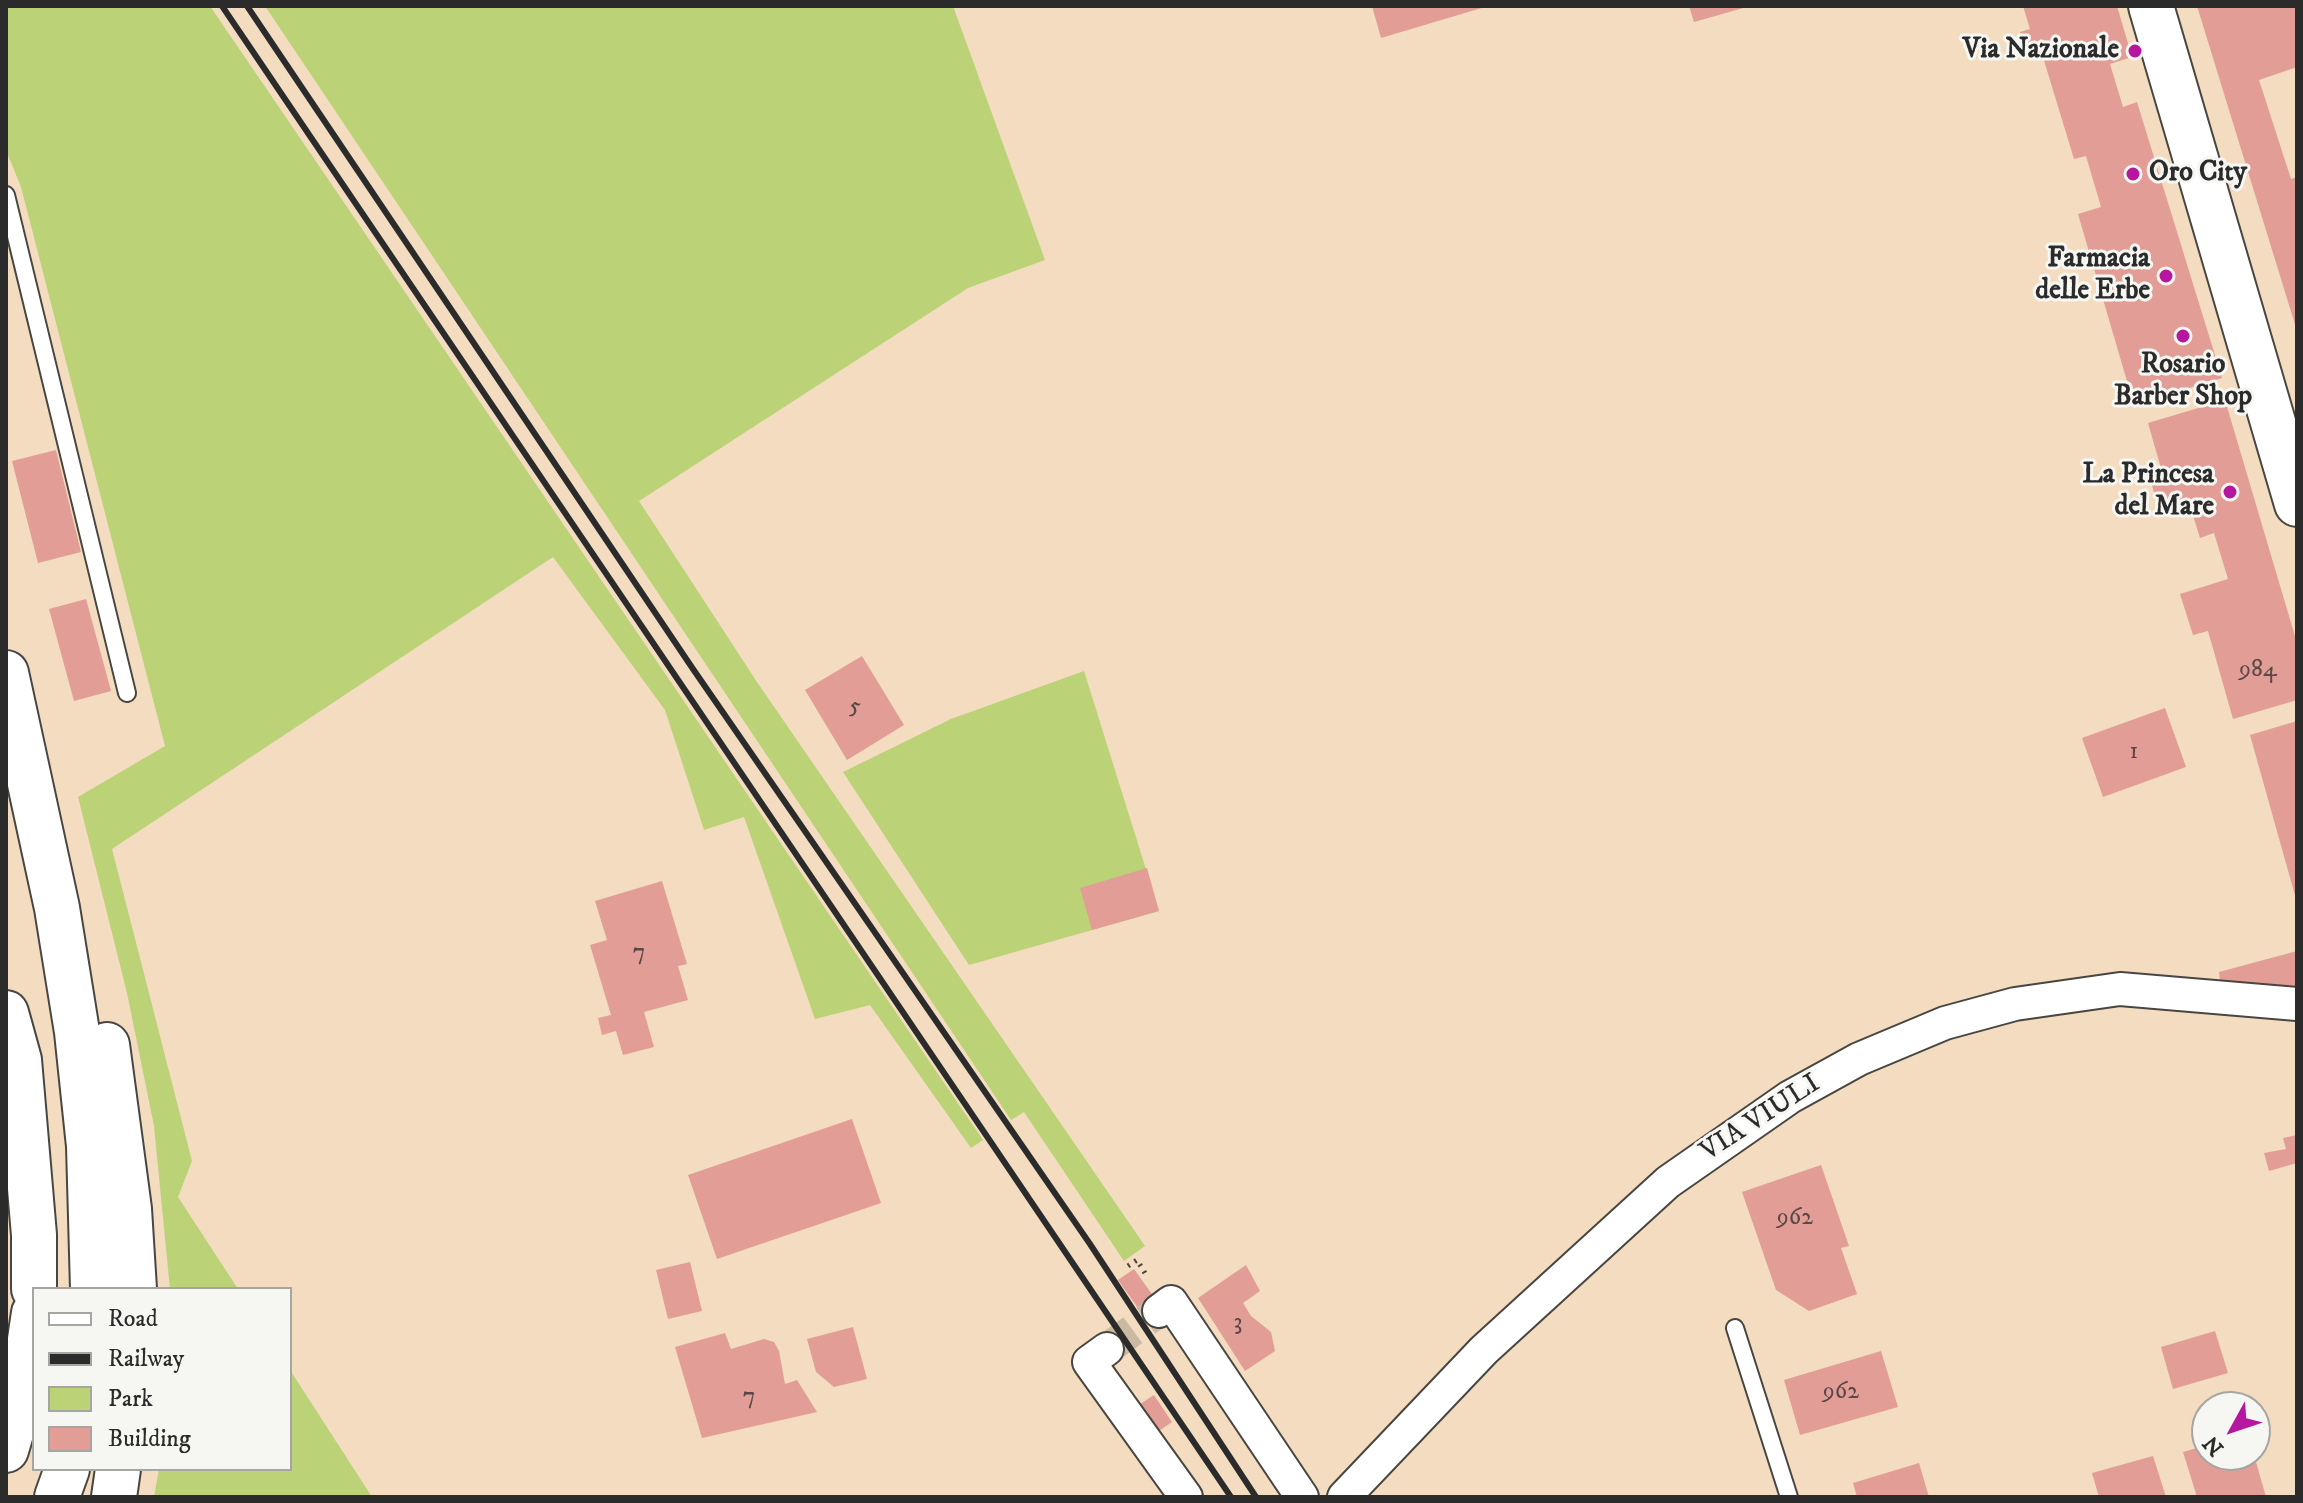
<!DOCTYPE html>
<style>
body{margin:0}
#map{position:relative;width:2303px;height:1503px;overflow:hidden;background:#f3dcc0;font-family:"IM FELL DW Pica",serif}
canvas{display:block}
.frame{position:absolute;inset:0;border:8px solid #2b2b2b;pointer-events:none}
.legend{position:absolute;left:32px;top:1287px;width:260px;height:184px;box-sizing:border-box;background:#f6f6f2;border:2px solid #a5a5a2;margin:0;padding:10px 14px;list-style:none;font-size:24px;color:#2b2b2b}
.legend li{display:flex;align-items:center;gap:16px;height:40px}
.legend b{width:40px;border:2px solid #a5a5a2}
.north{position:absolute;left:2191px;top:1391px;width:80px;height:80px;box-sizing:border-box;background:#f6f6f2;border:2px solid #a5a5a2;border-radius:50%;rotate:230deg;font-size:22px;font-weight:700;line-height:32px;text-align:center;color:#2b2b2b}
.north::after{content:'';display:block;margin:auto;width:28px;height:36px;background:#b5179e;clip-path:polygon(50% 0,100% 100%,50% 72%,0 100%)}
</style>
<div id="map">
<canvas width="2303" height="1503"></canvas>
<div class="frame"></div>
<ul class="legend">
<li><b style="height:10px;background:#fff"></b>Road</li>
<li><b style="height:10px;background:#2b2b2b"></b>Railway</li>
<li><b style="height:22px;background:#bbd277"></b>Park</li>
<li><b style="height:22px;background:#e29d96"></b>Building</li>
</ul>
<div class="north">N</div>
</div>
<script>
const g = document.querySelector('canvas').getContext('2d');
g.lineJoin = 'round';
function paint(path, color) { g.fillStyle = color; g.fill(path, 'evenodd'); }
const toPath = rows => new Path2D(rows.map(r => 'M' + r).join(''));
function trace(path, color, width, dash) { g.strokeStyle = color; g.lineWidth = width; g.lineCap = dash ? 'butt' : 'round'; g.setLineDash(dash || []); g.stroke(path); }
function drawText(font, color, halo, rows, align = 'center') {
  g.font = font + ' "IM FELL DW Pica",serif'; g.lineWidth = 6; g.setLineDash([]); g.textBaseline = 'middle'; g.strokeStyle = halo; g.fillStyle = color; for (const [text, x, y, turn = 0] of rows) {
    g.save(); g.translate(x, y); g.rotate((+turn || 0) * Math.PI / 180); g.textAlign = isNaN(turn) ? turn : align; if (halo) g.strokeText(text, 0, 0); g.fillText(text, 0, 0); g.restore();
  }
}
paint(toPath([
 [6,6,210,6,983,1140,971,1148,870,1005,815,1019,744,817,704,830,665,710,553,557,112,849,192,1161,178,1197,238,1289,170,1289,154,1126,127,993,78,797,165,746,21,187,6,150],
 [265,6,953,6,1045,260,968,288,639,501,757,682,1145,1246,1124,1261,1024,1112,1011,1120],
 [1084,671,1159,911,969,965,843,772,951,719],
 [290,1370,372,1497,154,1497,159,1469,290,1469]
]), '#bbd277');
paint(toPath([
 [1372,6,1485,6,1485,7,1381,38],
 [1689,6,1747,6,1747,7,1694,22],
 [2023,6,2117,6,2132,57,2110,64,2123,107,2137,102,2222,378,2134,405,2078,214,2101,207,2086,156,2074,159,2042,54,2028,58,2020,32,2030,29],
 [2197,6,2297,6,2297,67,2259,80,2291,179,2297,177,2297,331],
 [2225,400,2297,643,2297,700,2233,719,2208,631,2193,635,2180,594,2228,579,2214,533,2200,538,2191,509,2161,518,2152,485,2165,482,2148,423],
 [56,450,81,552,38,563,12,461],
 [86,599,111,691,74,701,49,609],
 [862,656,904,725,847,760,805,690],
 [2165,708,2186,767,2103,797,2082,738],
 [2297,721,2297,899,2296,899,2250,735],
 [1147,868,1159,911,1092,930,1080,888],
 [662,881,687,964,678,966,688,1000,644,1012,654,1047,623,1055,616,1031,602,1035,598,1018,611,1015,590,945,607,940,595,901],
 [2297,951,2297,992,2221,990,2219,972],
 [852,1119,881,1203,717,1259,688,1175],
 [2297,1135,2297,1163,2269,1171,2264,1153,2286,1149,2283,1138],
 [1821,1165,1849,1246,1841,1248,1857,1294,1809,1311,1776,1290,1742,1192],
 [690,1262,702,1311,668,1319,656,1270],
 [1246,1265,1260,1291,1243,1303,1251,1316,1271,1332,1275,1351,1245,1371,1198,1298],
 [1134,1269,1154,1297,1138,1308,1118,1280],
 [853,1327,867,1379,834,1387,816,1372,807,1339],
 [2215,1331,2228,1373,2173,1389,2161,1347],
 [725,1333,731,1349,764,1339,774,1342,779,1351,785,1384,797,1380,817,1412,702,1438,675,1347],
 [1881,1351,1898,1407,1800,1435,1784,1380],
 [1154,1395,1172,1422,1156,1433,1137,1406],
 [2207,1445,2207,1455,2254,1455,2266,1497,2197,1497,2183,1452],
 [2153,1456,2166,1497,2099,1497,2092,1473],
 [1919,1463,1929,1497,1857,1497,1853,1483]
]), '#e29d96');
trace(toPath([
 [1107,1349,1159,1311]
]), '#cbb9a2', 32, [32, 16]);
const lane = toPath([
 [6,195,127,693],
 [1735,1328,1789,1497]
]);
const street = toPath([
 [1159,1311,1171,1302,1302,1497],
 [1107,1349,1089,1362,1186,1497],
 [1344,1497,1484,1350,1668,1182,1790,1097,1859,1059,1945,1023,2015,1004,2120,989,2297,1004]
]);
const primary = toPath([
 [2151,6,2297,504]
]);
const highway = toPath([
 [6,673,57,908,77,1032,89,1146,93,1289],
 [6,1013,19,1060,34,1235,34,1289],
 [107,1045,129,1209,134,1289],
 [6,1450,21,1399,34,1313],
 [57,1497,67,1469],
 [114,1497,118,1469]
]);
trace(lane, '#494641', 20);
trace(street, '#494641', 36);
trace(primary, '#494641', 48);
trace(highway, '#494641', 48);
trace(toPath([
 [1128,1266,1137,1260,1148,1278]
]), '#494641', 5, [2, 6]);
trace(lane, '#fff', 16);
trace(street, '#fff', 32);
trace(primary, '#fff', 44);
trace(highway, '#fff', 44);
trace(toPath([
 [222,6,1231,1497],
 [247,6,693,669,1090,1244,1256,1497]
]), '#2b2b2b', 6);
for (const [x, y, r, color] of [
 [2135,51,8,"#b5179e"],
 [2133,174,8,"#b5179e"],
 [2166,276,8,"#b5179e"],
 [2183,336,8,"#b5179e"],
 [2230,492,8,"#b5179e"]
]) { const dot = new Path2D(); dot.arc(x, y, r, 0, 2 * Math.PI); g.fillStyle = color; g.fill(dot); trace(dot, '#f6f6f2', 3); }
drawText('24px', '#594846', null, [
 ["984",2258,671],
 ["5",855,708],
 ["1",2134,753],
 ["7",639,954],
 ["962",1795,1219],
 ["3",1238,1324],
 ["962",1841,1393],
 ["7",749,1398]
]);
drawText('bold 28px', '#2b2b2b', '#f6f6f2', [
 ["Via Nazionale",2119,51],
 ["Oro City",2149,174,"left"],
 ["Farmacia",2150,260],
 ["delle Erbe",2150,292],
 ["Rosario",2183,366,"center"],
 ["Barber Shop",2183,398,"center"],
 ["La Princesa",2214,476],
 ["del Mare",2214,508]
], 'right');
drawText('28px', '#2b2b2b', '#f6f6f2', [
 ["VIA VIULI",1761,1119,-33]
]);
</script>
